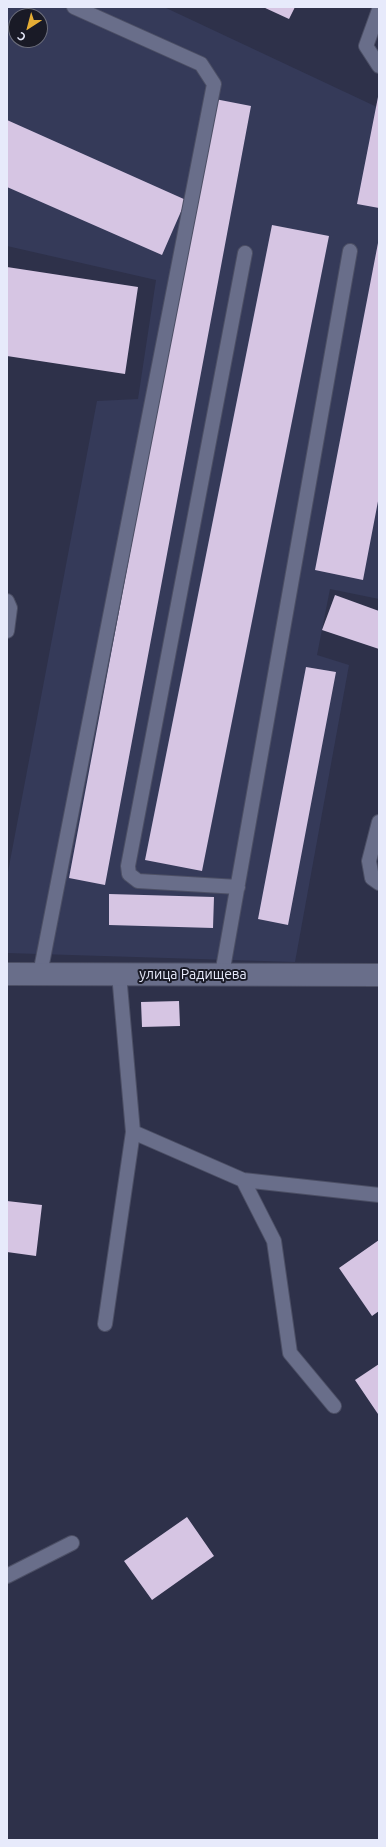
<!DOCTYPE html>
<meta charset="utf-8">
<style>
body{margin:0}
#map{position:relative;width:386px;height:1847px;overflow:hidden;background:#2e314a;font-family:Ubuntu,sans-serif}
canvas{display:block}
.frame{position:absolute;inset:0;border:8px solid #e7eafb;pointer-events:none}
.north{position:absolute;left:8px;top:8px;width:40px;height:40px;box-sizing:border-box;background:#191a26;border:1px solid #6b6d7b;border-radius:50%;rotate:216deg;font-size:11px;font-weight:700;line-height:16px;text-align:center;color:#e7eafb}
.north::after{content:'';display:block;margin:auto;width:14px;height:18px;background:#e5ad35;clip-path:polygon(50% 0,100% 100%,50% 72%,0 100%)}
</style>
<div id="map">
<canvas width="386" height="1847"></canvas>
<div class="frame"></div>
<div class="north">С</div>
</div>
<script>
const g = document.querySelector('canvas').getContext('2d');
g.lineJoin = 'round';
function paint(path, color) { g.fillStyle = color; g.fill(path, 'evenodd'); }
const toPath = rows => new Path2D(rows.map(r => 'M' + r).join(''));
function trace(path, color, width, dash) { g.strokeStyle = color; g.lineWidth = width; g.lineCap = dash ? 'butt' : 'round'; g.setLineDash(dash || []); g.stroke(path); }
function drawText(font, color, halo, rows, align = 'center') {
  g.font = font + ' Ubuntu,sans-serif'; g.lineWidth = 4; g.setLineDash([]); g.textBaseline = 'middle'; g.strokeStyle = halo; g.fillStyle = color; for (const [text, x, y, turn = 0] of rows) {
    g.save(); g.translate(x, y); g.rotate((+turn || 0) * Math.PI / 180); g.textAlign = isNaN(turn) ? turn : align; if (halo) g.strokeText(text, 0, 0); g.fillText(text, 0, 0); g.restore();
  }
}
paint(toPath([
 [7,7,164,7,379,108,379,599,330,589,317,655,349,665,295,962,7,953,7,877,97,401,138,399,156,280,7,246],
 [16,16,40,16,40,40,16,40]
]), '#353a59');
paint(toPath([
 [263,7,295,7,289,19],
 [378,97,379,97,379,208,357,204],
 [215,99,251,106,105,885,69,878],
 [7,120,186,200,162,255,7,187],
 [272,225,329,236,202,871,145,860],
 [378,243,379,496,363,580,315,570],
 [7,267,138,287,125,374,7,356],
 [335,595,379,611,379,649,322,630],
 [306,667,336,672,288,925,258,919],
 [109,894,214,897,213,928,109,925],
 [179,1001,180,1026,142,1027,141,1002],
 [7,1201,42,1205,36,1256,7,1252],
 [379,1240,379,1311,372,1316,339,1268],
 [379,1364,379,1413,378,1414,355,1380],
 [187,1517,214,1556,152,1600,124,1561]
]), '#d6c5e3');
const lane = toPath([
 [379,10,366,46,379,66],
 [7,601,10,608,7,631],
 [379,822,369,861,372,878,379,883],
 [238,887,138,881,129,874,128,866,245,253],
 [40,974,214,84,201,64,74,7],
 [119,974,133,1132,243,1180,379,1195],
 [222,974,350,251],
 [243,1180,274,1241,290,1353,334,1406],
 [105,1324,133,1132],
 [7,1576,72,1543]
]);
const secondary = toPath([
 [7,974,379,975]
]);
trace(lane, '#4c4f65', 16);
trace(secondary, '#4c4f65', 24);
trace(lane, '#696e8a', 14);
trace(secondary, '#696e8a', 22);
drawText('14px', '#e7eafb', '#191a26', [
 ["улица Радищева",193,974]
]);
</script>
